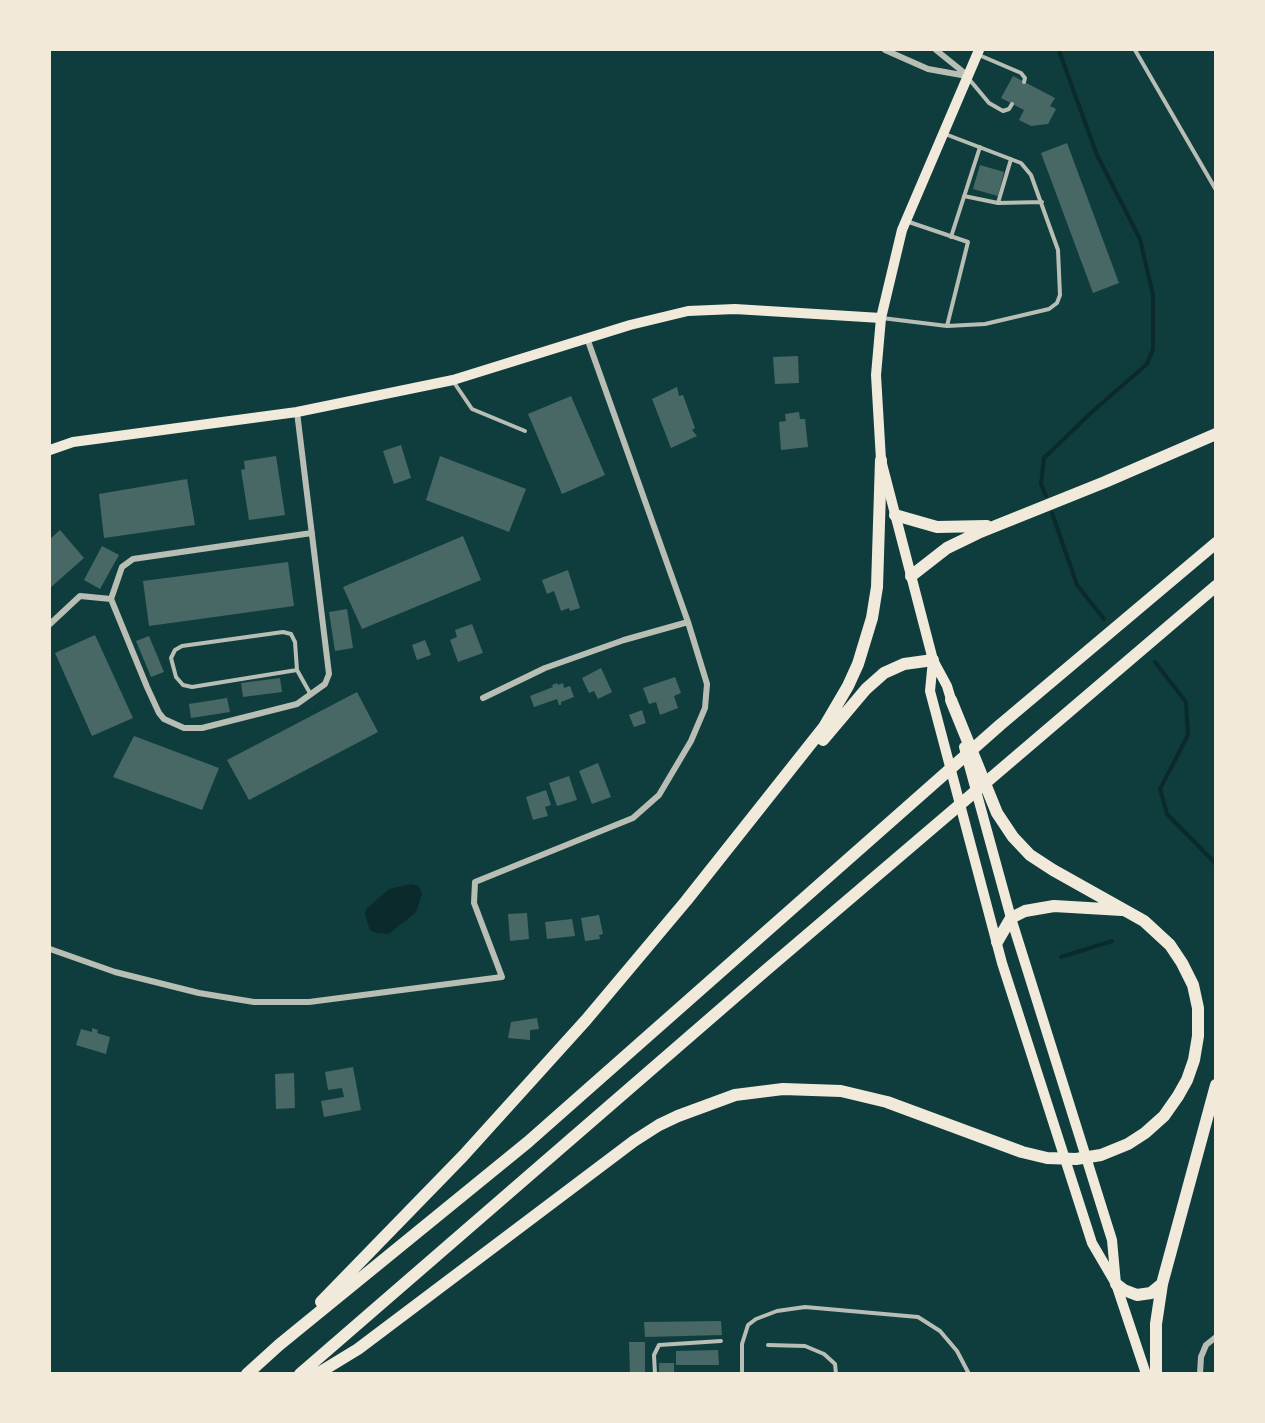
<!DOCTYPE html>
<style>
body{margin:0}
#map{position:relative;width:1265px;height:1423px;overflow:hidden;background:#0f3d3e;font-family:"Space Grotesk",sans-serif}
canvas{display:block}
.frame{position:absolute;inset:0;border:51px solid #f1e9da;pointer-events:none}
</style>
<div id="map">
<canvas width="1265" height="1423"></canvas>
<div class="frame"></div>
</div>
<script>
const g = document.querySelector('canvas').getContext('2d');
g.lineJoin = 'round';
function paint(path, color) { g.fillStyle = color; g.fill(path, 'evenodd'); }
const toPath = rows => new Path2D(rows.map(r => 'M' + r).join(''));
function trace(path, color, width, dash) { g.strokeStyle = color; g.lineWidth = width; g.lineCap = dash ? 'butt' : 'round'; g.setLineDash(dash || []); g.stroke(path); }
paint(toPath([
 [411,884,419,886,422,894,416,912,389,934,376,933,370,930,365,915,366,909,389,889]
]), '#0a2a2b');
trace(toPath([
 [1046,496,1041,484,1044,458,1093,411,1147,364,1153,349,1153,295,1140,239,1097,155,1059,51],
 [1052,513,1077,585,1104,619],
 [1155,662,1186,702,1188,735,1160,789,1167,814,1216,864],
 [1061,957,1112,941]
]), '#0a2a2b', 4);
paint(toPath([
 [1013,76,1055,98,1050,106,1056,109,1048,124,1031,126,1019,120,1024,110,1001,98],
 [1067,143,1119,283,1093,293,1041,153],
 [980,165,1004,172,998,196,973,189],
 [798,356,799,383,775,384,773,357],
 [677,387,679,396,683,395,695,428,692,430,697,436,671,448,652,399],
 [571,396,605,475,562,494,528,414],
 [799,412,800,419,805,419,808,447,781,450,779,422,786,421,785,414],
 [401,445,411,478,394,484,383,451],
 [276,456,285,515,249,520,241,470,245,469,244,461],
 [440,456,526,489,509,532,426,500],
 [187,479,195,525,104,538,99,494],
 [60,530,84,558,50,588,50,539],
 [463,536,481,580,362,629,343,587],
 [102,546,119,555,100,589,84,580],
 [288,562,294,606,149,626,143,581],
 [568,570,580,608,570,611,569,608,561,611,554,591,547,594,542,580],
 [347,609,353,648,335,651,329,612],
 [472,624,483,653,458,662,450,640,457,637,455,630],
 [95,635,133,718,92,736,55,653],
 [149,636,164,672,151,677,136,641],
 [425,640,431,655,417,660,412,645],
 [601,668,612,692,598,699,594,691,589,693,582,678],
 [675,677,681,693,674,696,678,708,660,715,656,702,649,704,643,688],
 [280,678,282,692,243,697,241,683],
 [557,683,558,685,563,683,564,688,570,686,574,697,561,702,561,705,559,705,557,699,534,707,530,696,553,687,552,685],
 [357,692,378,732,249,800,227,760],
 [227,698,230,712,191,718,189,704],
 [642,710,646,723,634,727,629,715],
 [134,736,219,768,202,810,113,777],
 [598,763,611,797,592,804,579,771],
 [569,776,577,800,557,806,549,783],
 [546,790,551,805,545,807,548,816,533,820,526,797],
 [527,913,529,939,510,941,508,914],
 [599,915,603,934,599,935,600,939,585,941,581,918],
 [572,919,575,936,547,939,545,922],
 [537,1018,539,1029,530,1030,530,1040,508,1038,511,1022],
 [92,1028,98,1030,97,1033,110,1037,106,1054,76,1045,81,1029,92,1032],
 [353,1067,361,1110,324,1117,321,1101,344,1097,342,1088,328,1090,325,1072],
 [294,1073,295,1108,276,1109,275,1074],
 [721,1321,722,1335,645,1337,644,1322],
 [629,1342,645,1342,645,1374,630,1374],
 [718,1350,719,1365,676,1365,676,1351],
 [659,1363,674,1363,674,1374,659,1374]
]), '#486865');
trace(toPath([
 [1135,50,1216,190],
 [979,55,1021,73,1025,78,1024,82],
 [969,79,989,103,1003,111,1009,109,1012,104],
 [945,134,1021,163,1031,175,1058,250,1060,295,1057,303,1049,309,985,324,947,326],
 [964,196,998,203,1011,159],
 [998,203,1042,202],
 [951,237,980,147],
 [882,318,947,326,968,242,906,221],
 [453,381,472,409,525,431],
 [297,670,192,687,183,685,176,677,171,658,175,650,182,646,283,632,291,634,295,642,297,670,311,695],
 [768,1345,805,1346,824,1354,835,1364,836,1374],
 [655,1374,654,1355,659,1345,721,1341],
 [742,1374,742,1344,748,1325,756,1319,777,1311,805,1307,918,1317,940,1331,957,1351,969,1374]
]), '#b8beb3', 4);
trace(toPath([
 [885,50,928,69,967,76],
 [936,50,967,75],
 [297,412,329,674,325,684,297,704,202,728,184,728,164,719,159,713,147,687,111,599,122,567,133,559,312,533],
 [50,624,80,596,111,599],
 [483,698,545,668,624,640,688,622],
 [50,949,115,972,199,993,254,1002,309,1002,502,977,474,903,475,882,633,818,659,795,691,741,705,708,707,684,688,622,587,338],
 [1200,1374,1201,1357,1206,1345,1216,1337]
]), '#b8beb3', 6);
trace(toPath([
 [50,450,73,442,297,412,453,380,630,325,688,311,735,309,881,318],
 [1011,918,1112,1240,1116,1284,1146,1374]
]), '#f1e9da', 10);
trace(toPath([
 [979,50,902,230,881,318,876,375,881,460,933,660,930,691,1002,963,1092,1243,1116,1284],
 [933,660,947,686,953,706],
 [964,747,1011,918]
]), '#f1e9da', 10);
trace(toPath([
 [895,515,937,527,987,526],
 [911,576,947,548,978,533,1105,482,1216,434],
 [823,740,866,689,884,673,904,664,933,660],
 [997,942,1011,918,1025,911,1054,906,1122,910],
 [1116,1284,1124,1290,1137,1295,1151,1293,1162,1284],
 [321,1302,463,1156,586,1020,686,901,824,727,848,686,858,664,872,618,877,587,881,460],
 [247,1374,279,1345,528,1142,1000,725,1216,543],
 [300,1374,765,971,1216,586],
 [317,1374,358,1349,634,1141,659,1125,678,1116,735,1095,783,1089,841,1091,887,1102,1022,1152,1047,1158,1076,1159,1101,1155,1128,1144,1145,1133,1164,1116,1178,1096,1187,1080,1194,1060,1198,1036,1198,1008,1193,985,1182,963,1170,945,1144,921,1053,870,1030,855,1013,837,997,813,951,700],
 [1156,1374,1156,1324,1162,1284,1216,1085]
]), '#f1e9da', 12);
</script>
